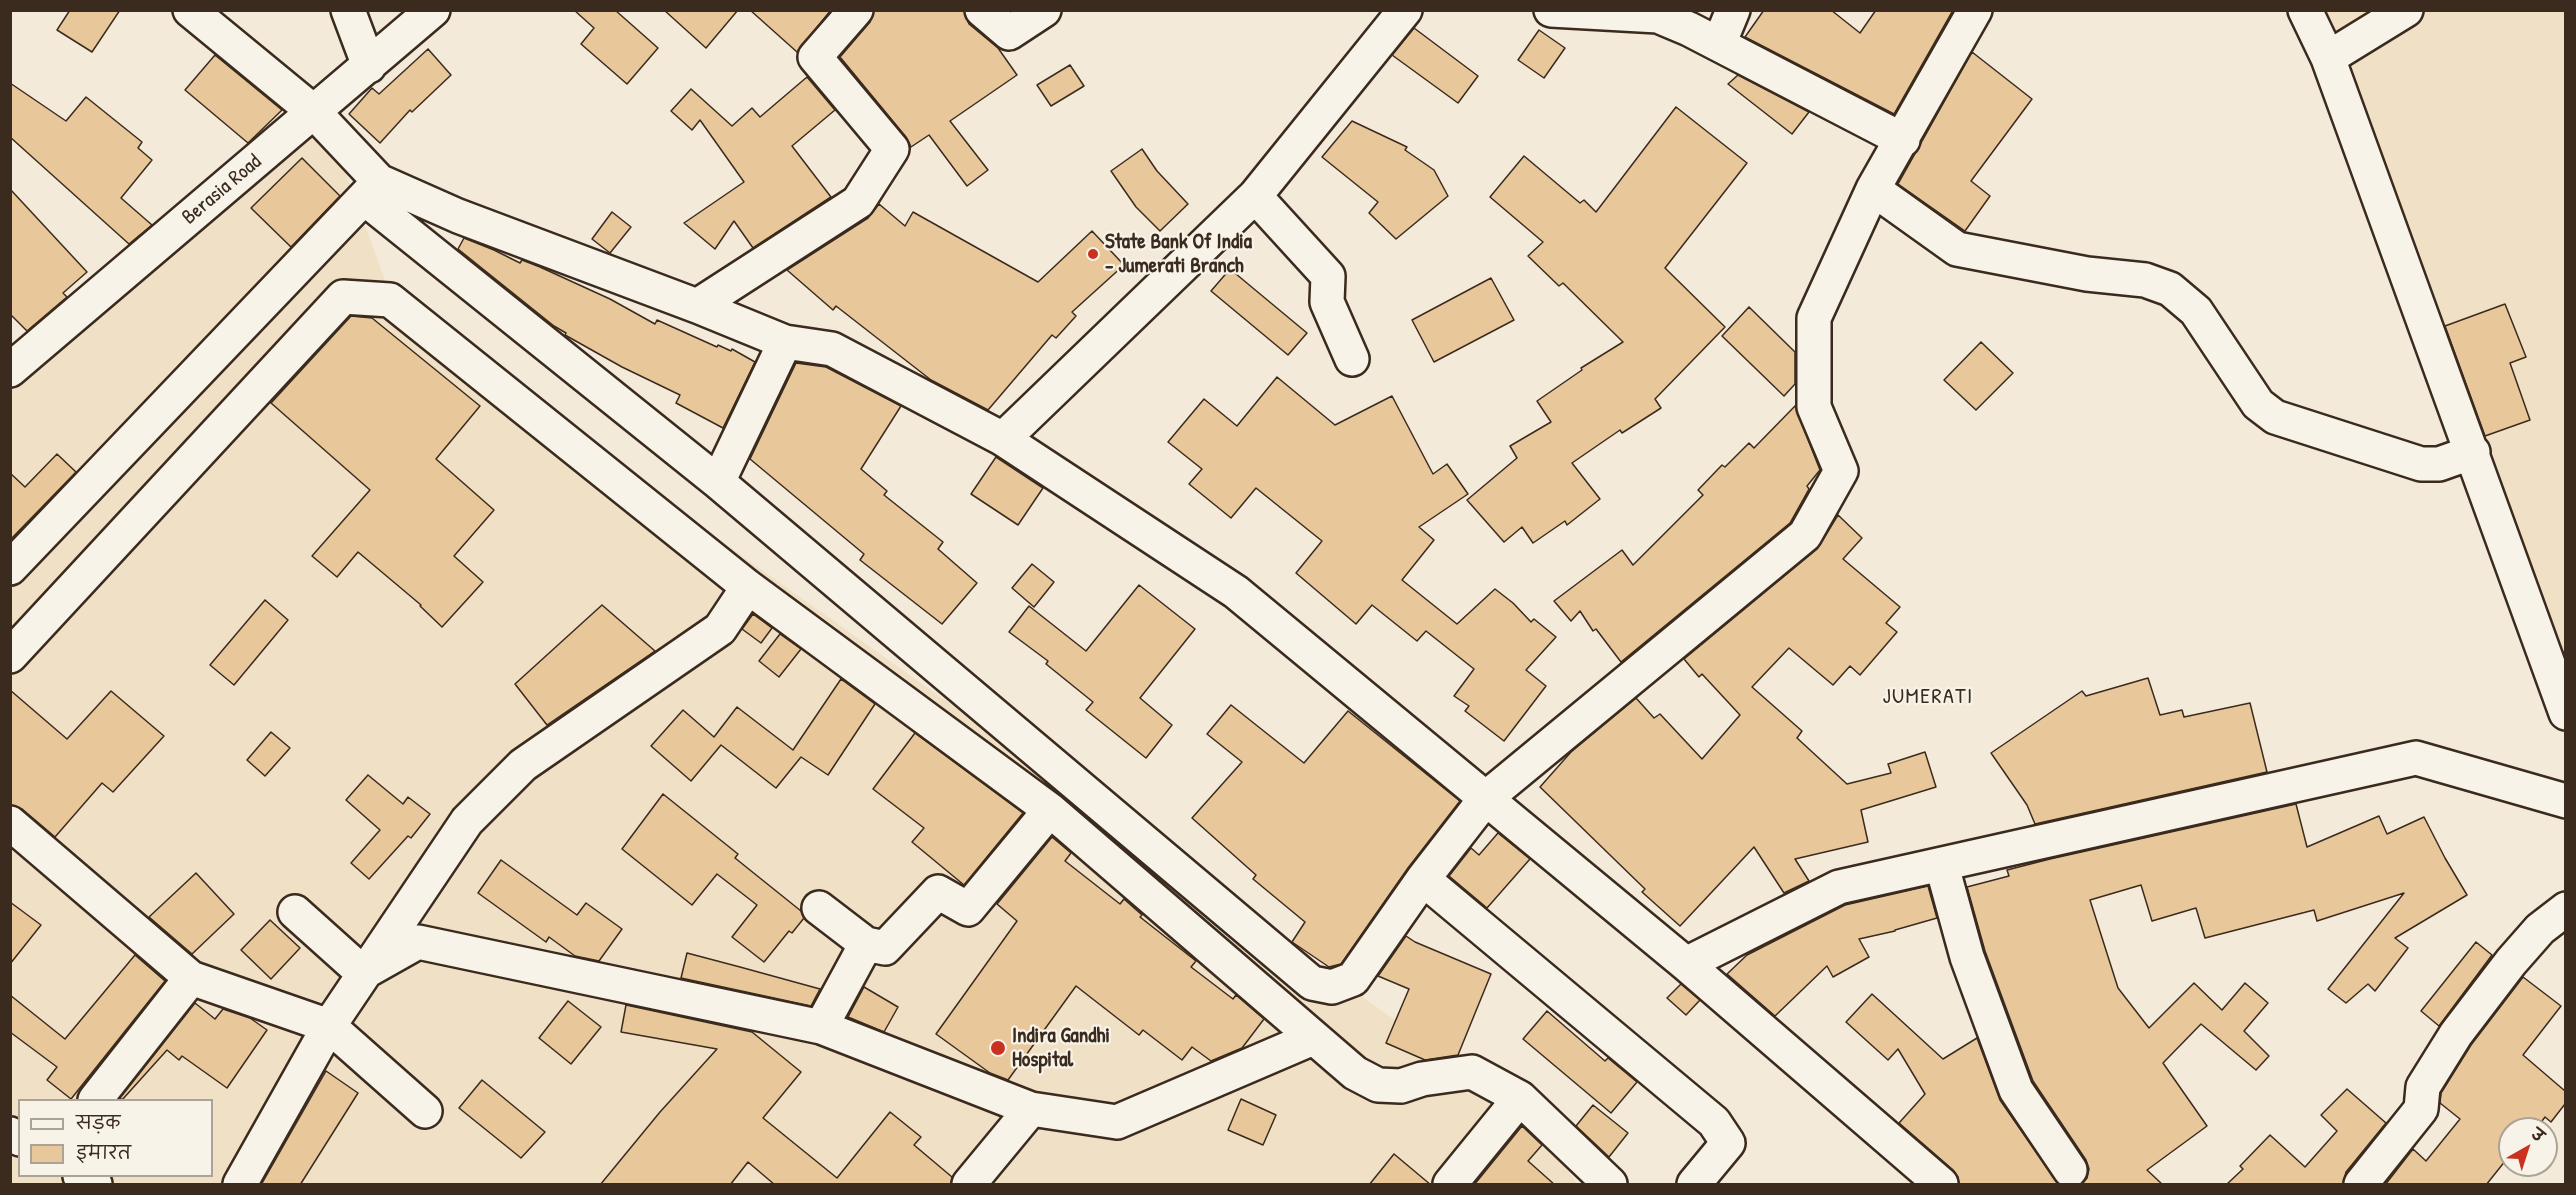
<!DOCTYPE html>
<meta charset="utf-8">
<style>
body{margin:0}
#map{position:relative;width:2576px;height:1195px;overflow:hidden;background:#f4ead9;font-family:"Patrick Hand","Playpen Sans Deva",sans-serif}
canvas{display:block}
.frame{position:absolute;inset:0;border:12px solid #3b2a1e;pointer-events:none}
.legend{position:absolute;left:18px;top:1099px;width:195px;height:78px;box-sizing:border-box;background:#f7f3e8;border:2px solid #aca397;margin:0;padding:8px 10px;list-style:none;font-size:18px;color:#3b2a1e}
.legend li{display:flex;align-items:center;gap:12px;height:30px}
.legend b{width:30px;border:2px solid #aca397}
.north{position:absolute;left:2498px;top:1117px;width:60px;height:60px;box-sizing:border-box;background:#f7f3e8;border:2px solid #aca397;border-radius:50%;rotate:39deg;font-size:16px;font-weight:700;line-height:24px;text-align:center;color:#3b2a1e}
.north::after{content:'';display:block;margin:auto;width:21px;height:27px;background:#c8321e;clip-path:polygon(50% 0,100% 100%,50% 72%,0 100%)}
</style>
<div id="map">
<canvas width="2576" height="1195"></canvas>
<div class="frame"></div>
<ul class="legend">
<li><b style="height:8px;background:#f7f3e8"></b>सड़क</li>
<li><b style="height:16px;background:#e8c89b"></b>इमारत</li>
</ul>
<div class="north">उ</div>
</div>
<script>
const g = document.querySelector('canvas').getContext('2d');
g.lineJoin = 'round';
function paint(path, color) { g.fillStyle = color; g.fill(path, 'evenodd'); }
const toPath = rows => new Path2D(rows.map(r => 'M' + r).join(''));
function trace(path, color, width, dash) { g.strokeStyle = color; g.lineWidth = width; g.lineCap = dash ? 'butt' : 'round'; g.setLineDash(dash || []); g.stroke(path); }
function drawText(font, color, halo, rows, align = 'center') {
  g.font = font + ' "Patrick Hand",sans-serif'; g.lineWidth = 4.5; g.setLineDash([]); g.textBaseline = 'middle'; g.strokeStyle = halo; g.fillStyle = color; for (const [text, x, y, turn = 0] of rows) {
    g.save(); g.translate(x, y); g.rotate((+turn || 0) * Math.PI / 180); g.textAlign = isNaN(turn) ? turn : align; if (halo) g.strokeText(text, 0, 0); g.fillText(text, 0, 0); g.restore();
  }
}
paint(toPath([
 [2296,11,2565,11,2565,711],
 [321,106,396,310,1485,1084,1521,1102,1577,1184,11,1184,10,370],
 [20,1100,212,1100,212,1176,20,1176]
]), '#f0e0c6');
const building = toPath([
 [70,10,120,10,92,52,57,30,70,10],
 [574,10,615,10,658,48,627,84,581,44,594,28,574,10],
 [664,10,738,10,706,48,664,10],
 [750,10,831,10,797,52,750,10],
 [874,10,964,10,969,24,998,48,1017,75,950,121,988,170,967,186,929,135,911,147,906,137,840,57,870,22,874,10],
 [1764,10,1831,10,1860,33,1876,10,1953,10,1894,114,1745,37,1764,10],
 [1414,28,1478,76,1458,103,1392,55,1414,28],
 [1539,30,1565,48,1544,78,1518,60,1539,30],
 [428,49,451,75,412,112,410,110,380,143,349,114,372,88,379,94,428,49],
 [1972,52,2032,99,1971,181,1990,196,1965,231,1898,184,1972,52],
 [215,55,282,110,248,143,185,90,215,55],
 [1070,65,1084,86,1051,106,1037,85,1070,65],
 [1738,75,1809,112,1792,134,1728,84,1738,75],
 [807,77,835,110,792,146,831,197,753,248,734,221,715,249,684,223,744,182,700,120,692,130,671,111,691,89,732,126,752,108,760,117,807,77],
 [10,83,66,121,86,97,142,142,138,148,152,160,121,198,152,225,129,244,10,137,10,83],
 [1676,107,1747,163,1665,268,1725,327,1655,399,1661,408,1622,433,1620,430,1572,463,1600,499,1567,525,1565,521,1533,543,1522,527,1504,542,1467,500,1517,458,1510,446,1551,422,1537,401,1582,370,1581,368,1623,342,1563,283,1559,286,1528,256,1543,242,1490,197,1524,156,1580,203,1584,200,1596,212,1676,107],
 [1352,121,1407,147,1405,150,1434,170,1448,196,1396,239,1369,213,1378,202,1322,157,1352,121],
 [1142,149,1157,171,1188,204,1160,231,1136,207,1111,171,1142,149],
 [302,158,340,196,291,247,251,208,302,158],
 [10,189,87,272,63,293,67,297,27,331,10,314,10,189],
 [879,204,905,226,913,212,1038,282,1092,231,1124,265,1072,312,1076,316,1056,338,1052,335,988,410,931,380,836,306,833,310,787,270,868,218,879,204],
 [612,212,631,227,610,253,592,239,612,212],
 [464,238,494,250,520,263,522,260,540,267,610,299,655,324,657,320,717,347,718,345,731,351,732,349,755,362,723,428,676,403,680,395,622,367,565,335,566,333,554,326,458,249,464,238],
 [1230,269,1307,333,1288,355,1211,291,1230,269],
 [1491,278,1514,320,1434,362,1412,320,1491,278],
 [2505,304,2526,357,2510,363,2530,420,2485,436,2445,326,2505,304],
 [1749,307,1795,352,1795,384,1784,396,1722,336,1749,307],
 [351,316,372,318,480,406,436,459,494,510,454,556,483,582,442,627,420,606,421,605,358,552,337,577,312,556,370,490,271,403,351,316],
 [1981,342,2013,373,1976,410,1944,380,1981,342],
 [796,363,826,367,901,406,861,469,887,491,884,495,943,542,938,549,977,583,942,624,860,560,864,554,750,459,796,363],
 [1277,377,1335,425,1392,396,1433,474,1447,464,1468,494,1419,527,1434,540,1402,580,1457,624,1495,589,1513,603,1531,622,1534,619,1556,637,1526,670,1546,686,1504,741,1465,711,1469,706,1454,696,1474,669,1426,631,1417,641,1372,605,1356,624,1296,573,1322,541,1256,488,1231,518,1189,484,1202,469,1168,442,1204,399,1237,426,1277,377],
 [1795,406,1820,470,1807,486,1809,489,1790,523,1621,662,1596,629,1593,631,1580,611,1571,621,1554,601,1622,550,1633,565,1703,495,1698,490,1722,465,1725,467,1749,443,1754,448,1795,406],
 [57,454,76,472,10,540,10,473,25,487,57,454],
 [996,457,1043,488,1018,525,971,494,996,457],
 [1838,515,1862,538,1843,559,1900,607,1886,623,1897,632,1860,675,1850,666,1833,685,1789,648,1752,687,1802,731,1797,738,1847,784,1891,773,1888,764,1925,752,1936,787,1861,810,1868,842,1795,859,1809,881,1784,893,1754,847,1680,926,1642,892,1645,889,1540,787,1571,752,1636,698,1654,718,1660,714,1702,759,1740,715,1702,674,1699,677,1684,659,1817,549,1838,515],
 [1032,564,1054,582,1034,607,1012,588,1032,564],
 [1139,585,1195,629,1140,698,1172,725,1146,758,1086,710,1093,702,1046,664,1048,661,1009,632,1029,606,1086,651,1139,585],
 [265,600,288,620,234,685,210,665,265,600],
 [602,605,655,651,547,725,515,684,602,605],
 [753,614,772,628,761,643,742,629,753,614],
 [780,634,801,649,779,677,759,661,780,634],
 [2148,678,2160,715,2182,710,2184,717,2250,703,2267,772,2035,824,2027,805,1991,753,2082,691,2086,696,2148,678],
 [841,679,875,704,828,775,801,757,776,788,721,745,691,781,651,746,683,710,714,737,737,707,793,750,841,679],
 [10,690,67,739,111,691,164,736,113,792,102,783,55,837,22,809,10,805,10,690],
 [1231,705,1304,763,1348,711,1460,801,1408,868,1341,964,1329,967,1292,942,1305,922,1253,879,1256,875,1192,818,1242,762,1207,734,1231,705],
 [271,732,290,748,265,776,247,760,271,732],
 [915,733,1023,813,964,885,912,842,924,828,873,789,915,733],
 [368,775,403,804,408,797,430,814,411,838,408,836,369,879,351,863,380,830,346,800,368,775],
 [663,794,738,854,735,858,801,911,804,918,792,933,789,931,764,962,732,937,757,905,717,874,692,905,622,849,663,794],
 [2296,804,2307,847,2379,816,2387,834,2424,817,2445,858,2467,895,2395,938,2408,948,2375,991,2368,984,2346,1003,2328,989,2404,893,2317,921,2314,910,2205,938,2196,908,2152,921,2141,885,2090,900,2118,988,2149,1028,2194,983,2222,1010,2245,983,2268,1003,2244,1031,2269,1056,2256,1070,2201,1024,2163,1063,2207,1126,2147,1170,2163,1185,2081,1185,2087,1178,2089,1169,2086,1160,2033,1081,1985,951,1967,887,2009,876,2007,870,2050,859,2296,804],
 [1498,833,1530,859,1487,908,1449,876,1471,848,1479,855,1498,833],
 [1052,837,1071,853,1065,861,1120,904,1124,899,1142,915,1140,917,1196,961,1191,967,1233,999,1236,995,1264,1019,1242,1048,1211,1061,1192,1047,1182,1060,1143,1030,1139,1035,1076,986,1008,1080,990,1073,936,1034,1017,921,997,904,1052,837],
 [501,860,577,915,586,903,622,929,599,961,575,956,549,937,546,942,478,893,501,860],
 [196,873,234,914,192,954,149,917,196,873],
 [1928,886,1937,918,1895,930,1895,931,1859,939,1869,957,1833,977,1827,966,1775,1016,1727,974,1747,955,1845,905,1928,886],
 [10,902,41,925,10,964,10,902],
 [270,920,300,948,271,979,241,950,270,920],
 [1406,936,1415,942,1491,974,1458,1055,1425,1060,1386,1043,1409,989,1378,976,1406,936],
 [2476,942,2492,955,2439,1026,2421,1011,2476,942],
 [687,953,740,967,820,989,811,1006,681,978,687,953],
 [135,955,165,981,71,1099,47,1080,57,1067,10,1032,10,995,65,1039,135,955],
 [2523,977,2561,1006,2523,1055,2565,1091,2565,1104,2551,1122,2545,1117,2536,1129,2510,1129,2510,1155,2486,1185,2385,1185,2413,1149,2426,1161,2460,1119,2440,1103,2441,1093,2471,1045,2523,977],
 [1681,984,1700,1000,1686,1015,1667,998,1681,984],
 [864,987,898,1007,884,1032,848,1017,864,987],
 [1872,994,1943,1059,1977,1038,2000,1100,2059,1185,1959,1185,1958,1177,1953,1170,1899,1123,1925,1094,1898,1049,1888,1060,1846,1022,1872,994],
 [568,1001,601,1027,571,1064,539,1038,568,1001],
 [195,1003,215,1019,223,1009,250,1018,267,1030,227,1088,182,1056,179,1060,167,1050,122,1100,120,1098,195,1003],
 [626,1005,752,1032,801,1072,763,1118,837,1178,890,1112,921,1137,914,1145,952,1177,951,1185,775,1185,748,1162,730,1185,600,1185,660,1112,717,1049,621,1032,626,1005],
 [1547,1011,1605,1061,1608,1058,1637,1082,1611,1113,1523,1039,1547,1011],
 [326,1071,358,1093,300,1185,261,1185,326,1071],
 [482,1080,545,1132,521,1158,459,1108,482,1080],
 [2347,1089,2386,1123,2346,1172,2343,1185,2226,1185,2243,1169,2240,1166,2270,1135,2305,1167,2337,1131,2321,1115,2347,1089],
 [1241,1099,1276,1115,1263,1145,1228,1130,1241,1099],
 [1593,1105,1628,1133,1609,1157,1576,1126,1593,1105],
 [1522,1126,1542,1145,1528,1161,1555,1185,1474,1185,1522,1126],
 [1394,1154,1431,1185,1369,1185,1394,1154]
]);
paint(building, '#e8c89b');
trace(building, '#3b2a1e', 1.5);
const minor = toPath([
 [190,10,314,112,379,181,458,216,697,306,785,342,832,349,1003,439,1236,592,1686,964,1941,1184],
 [348,10,369,66],
 [982,10,1009,33,1044,10],
 [1551,10,1658,16,1689,29,1903,140],
 [2305,10,2328,58,2566,713],
 [1719,44,1733,10],
 [2328,58,2406,10],
 [1873,189,1957,249,2087,274,2145,280,2170,289,2196,311,2258,404,2275,417,2421,464,2439,464,2473,452],
 [1255,196,1328,276,1327,302,1352,359],
 [364,198,718,482,1312,983,1332,987,1353,979,1423,879,1486,798,1805,535,1841,471,1814,407,1814,318,1873,189,1975,10],
 [697,306,858,202,892,149,815,57,856,10],
 [10,370,433,10],
 [1003,439,1255,196,1405,10],
 [718,482,785,342],
 [10,568,378,183],
 [10,656,343,297,390,300,748,587,1050,810,1355,1073,1378,1085,1401,1086,1422,1079,1472,1072,1520,1098,1610,1184],
 [10,823,191,978,329,1026,425,1111],
 [1942,866,1967,957,2016,1090,2070,1170],
 [1423,879,1714,1122,1728,1143,1694,1184],
 [819,908,866,944],
 [295,912,363,973,418,942,821,1027,1031,1109,1117,1122,1313,1038],
 [1686,964,1839,887,2416,758,2566,801],
 [821,1027,866,944,885,948,938,892,968,909,1050,810],
 [95,1100,191,978],
 [10,1134,20,1139],
 [80,1176,95,1184],
 [240,1184,329,1026,467,821,523,765,720,629,748,587],
 [969,1184,1031,1109],
 [1450,1184,1520,1098],
 [2361,1184,2421,1109,2423,1087,2456,1034,2511,962,2540,929,2566,909]
]);
trace(minor, '#3b2a1e', 38);
trace(minor, '#f7f3e8', 33);
for (const [x, y, r, color] of [
 [1093,254,6,"#c8321e"],
 [998,1048,8,"#c8321e"]
]) { const dot = new Path2D(); dot.arc(x, y, r, 0, 2 * Math.PI); g.fillStyle = color; g.fill(dot); trace(dot, '#f7f3e8', 2); }
drawText('21px', '#3b2a1e', '#f7f3e8', [
 ["Berasia Road",222,190,-40]
]);
drawText('bold 21px', '#3b2a1e', '#f7f3e8', [
 ["State Bank Of India",1105,242],
 ["- Jumerati Branch",1105,266],
 ["Indira Gandhi",1012,1036],
 ["Hospital",1012,1060]
], 'left');
g.letterSpacing = '1.5px';
drawText('22px', '#3b2a1e', '#f7f3e8', [
 ["JUMERATI",1928,697]
]);
g.letterSpacing = '0px';
</script>
